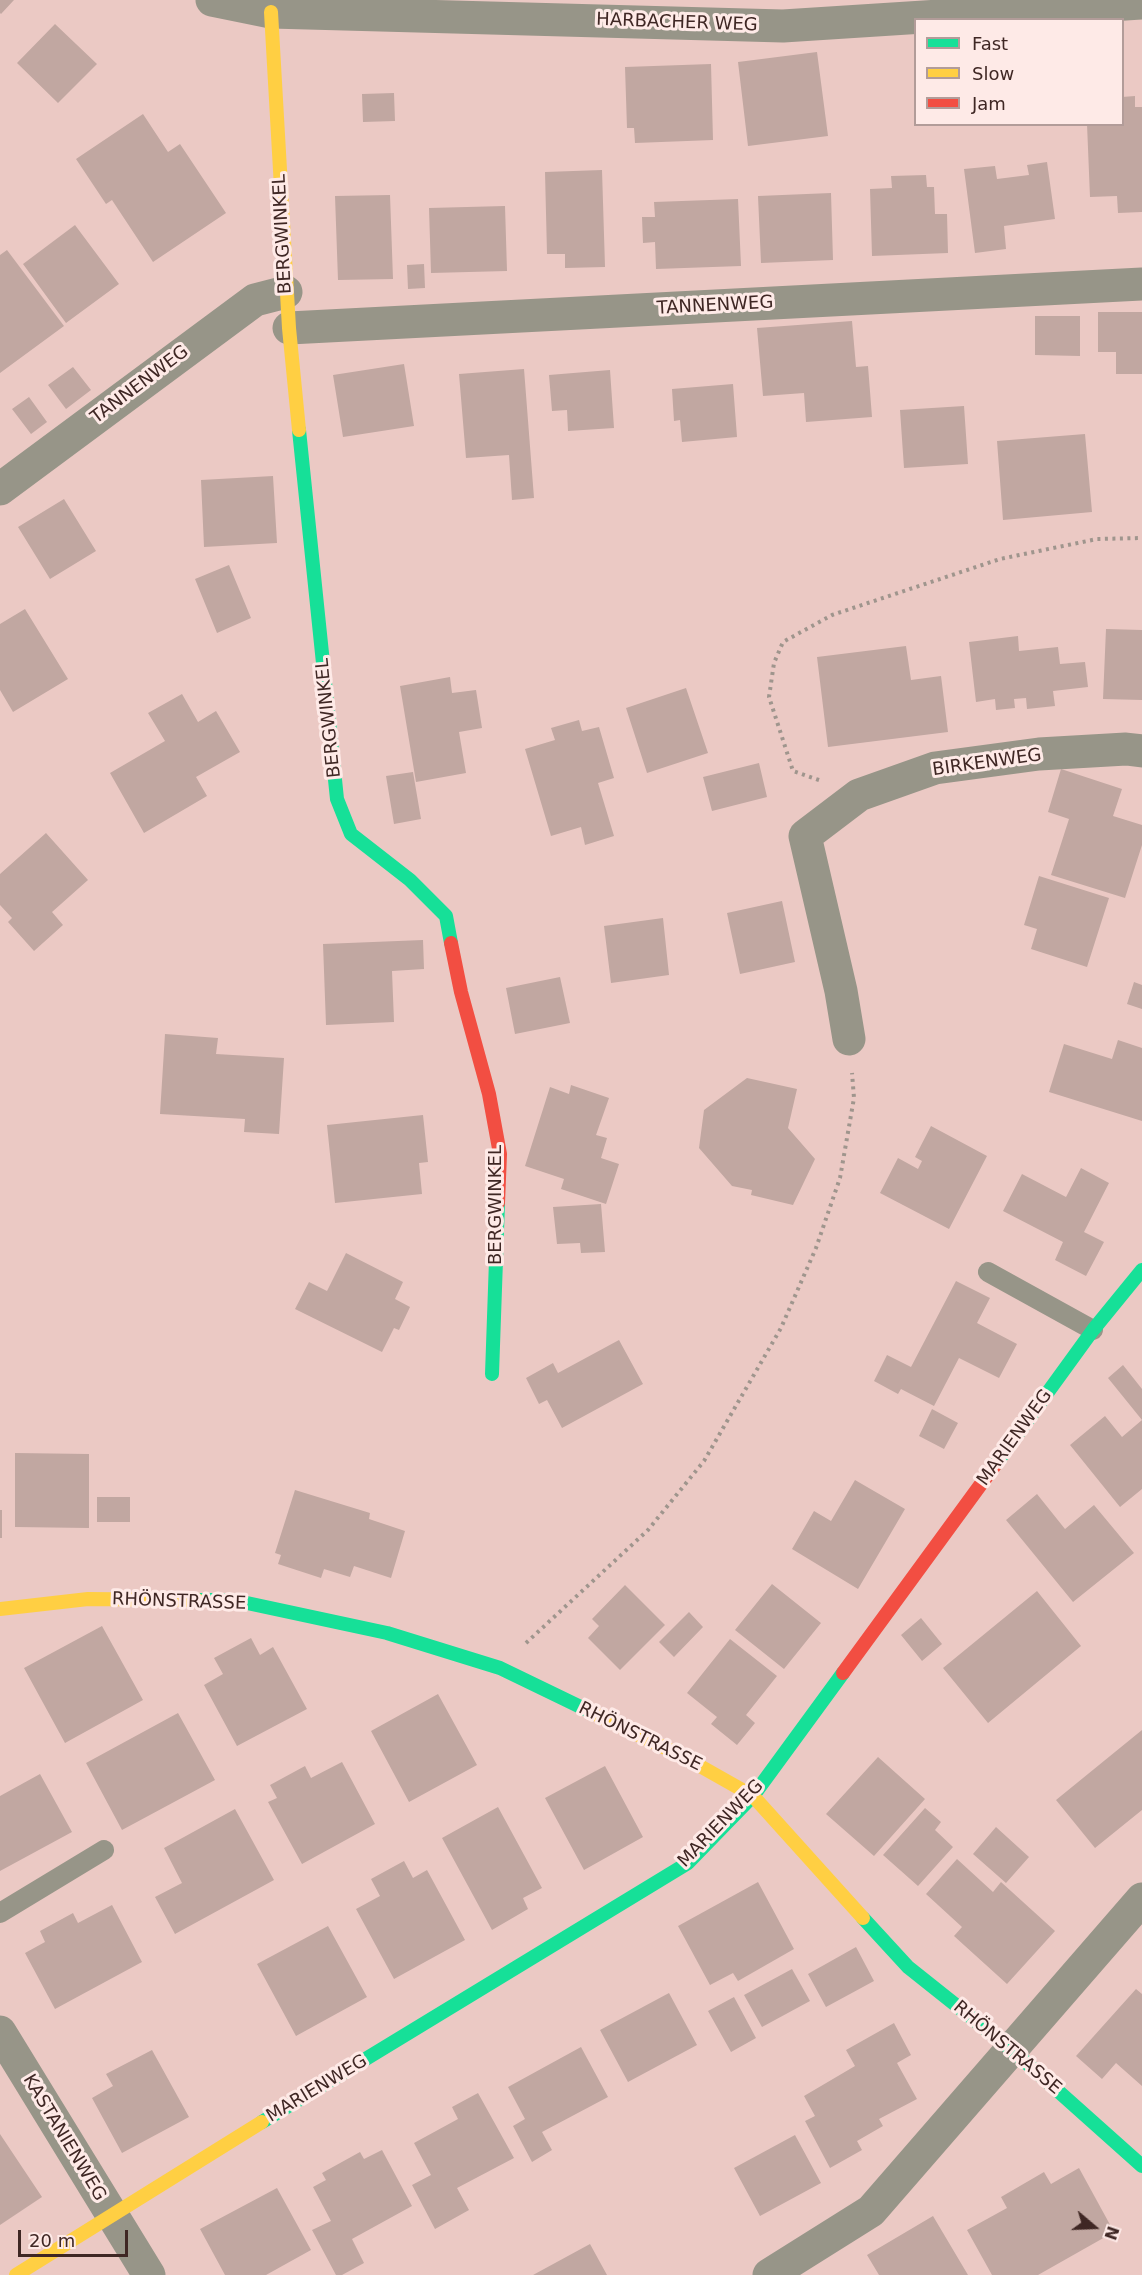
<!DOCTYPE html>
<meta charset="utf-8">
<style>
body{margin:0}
#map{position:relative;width:1142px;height:2275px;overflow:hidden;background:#ebc9c4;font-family:"DejaVu Sans",sans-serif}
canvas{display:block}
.legend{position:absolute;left:914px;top:18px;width:210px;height:108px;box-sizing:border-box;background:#feeae7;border:2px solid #b29c99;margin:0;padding:8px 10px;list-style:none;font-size:18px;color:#3f2724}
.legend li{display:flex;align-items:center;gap:12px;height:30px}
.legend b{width:30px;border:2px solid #b29c99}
.north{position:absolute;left:1064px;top:2197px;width:60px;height:60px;-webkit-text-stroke:4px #feeae7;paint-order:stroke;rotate:109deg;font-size:16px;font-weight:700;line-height:24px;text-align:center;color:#3f2724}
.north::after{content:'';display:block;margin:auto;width:21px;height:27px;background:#3f2724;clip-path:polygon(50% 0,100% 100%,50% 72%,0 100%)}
.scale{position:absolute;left:18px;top:2230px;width:110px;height:27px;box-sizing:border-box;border:3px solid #3f2724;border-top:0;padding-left:8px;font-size:18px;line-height:21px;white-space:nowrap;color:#3f2724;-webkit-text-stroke:4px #feeae7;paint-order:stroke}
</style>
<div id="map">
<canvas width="1142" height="2275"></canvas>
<ul class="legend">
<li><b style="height:8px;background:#16e098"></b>Fast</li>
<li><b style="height:8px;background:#ffcf43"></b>Slow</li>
<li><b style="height:8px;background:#f24e42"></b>Jam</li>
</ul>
<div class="north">N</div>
<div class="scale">20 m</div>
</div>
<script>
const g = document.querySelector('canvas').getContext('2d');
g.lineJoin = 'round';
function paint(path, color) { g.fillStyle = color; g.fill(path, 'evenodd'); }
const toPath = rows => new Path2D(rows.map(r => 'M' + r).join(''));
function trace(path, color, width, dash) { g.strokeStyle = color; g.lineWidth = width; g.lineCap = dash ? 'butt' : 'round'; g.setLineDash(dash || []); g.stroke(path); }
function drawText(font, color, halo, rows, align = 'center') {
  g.font = font + ' "DejaVu Sans",sans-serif'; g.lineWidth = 6; g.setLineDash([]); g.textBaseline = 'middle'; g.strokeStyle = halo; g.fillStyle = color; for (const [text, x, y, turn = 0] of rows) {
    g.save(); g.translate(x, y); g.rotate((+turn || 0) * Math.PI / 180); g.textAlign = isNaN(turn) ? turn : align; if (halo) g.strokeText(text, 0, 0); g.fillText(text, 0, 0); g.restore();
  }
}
paint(toPath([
 [0,0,14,0,1,14,0,13],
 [55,24,97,64,58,103,17,63],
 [817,52,828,136,748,146,738,62],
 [711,64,713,140,635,143,634,128,627,128,625,67],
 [394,93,395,121,363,122,362,94],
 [1135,96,1135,107,1142,107,1142,212,1118,213,1117,196,1090,197,1087,124,1122,124,1122,97],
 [143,114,168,152,180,144,226,213,153,262,112,200,106,204,76,159],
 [1047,162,1055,219,1004,226,1006,249,975,253,964,169,995,166,997,179,1029,175,1027,165],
 [602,170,605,267,565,268,565,254,547,254,545,172],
 [926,175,927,187,934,187,935,214,947,214,948,253,872,256,870,189,892,188,891,176],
 [831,193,833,260,761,263,758,196],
 [390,195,393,279,338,280,335,196],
 [738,199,741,266,656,269,655,242,643,243,642,217,655,217,654,202],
 [505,206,507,271,431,273,429,208],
 [75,225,119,284,66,323,23,264],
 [7,250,64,326,0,373,0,255],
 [424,264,425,288,408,289,407,265],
 [1098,312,1142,312,1142,374,1116,374,1116,352,1098,352],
 [1035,316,1080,316,1080,356,1035,355],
 [852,321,856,367,868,366,872,417,806,422,804,393,763,396,757,328],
 [404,364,414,426,343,437,333,375],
 [73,367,91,390,66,409,48,385],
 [524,369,534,498,512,500,509,455,466,458,459,374],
 [610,370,614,428,568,431,567,410,552,411,549,375],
 [733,384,737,437,682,442,680,420,674,421,672,389],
 [29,397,47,422,31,434,12,409],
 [964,406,968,464,904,468,900,410],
 [1085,434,1092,512,1003,520,997,441],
 [273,476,277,543,204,547,201,480],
 [64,499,96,551,50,579,18,527],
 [229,565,251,618,217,633,195,579],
 [25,609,68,679,13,712,0,690,0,624],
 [1106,629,1142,630,1142,700,1103,699],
 [1018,636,1019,651,1058,647,1060,664,1085,662,1088,687,1053,691,1055,706,1027,709,1026,698,1014,699,1015,708,996,710,995,699,976,702,969,642],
 [906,646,911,680,941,676,948,732,828,747,817,657],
 [450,677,452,693,476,690,482,728,459,732,466,773,416,782,400,686],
 [686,688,708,753,647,773,626,708],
 [182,694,198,722,216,711,240,752,196,777,207,796,144,833,110,773,165,741,148,713],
 [579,720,582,731,599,727,614,778,598,783,614,836,585,845,581,827,551,836,525,749,555,740,551,728],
 [759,763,767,797,712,811,703,777],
 [1061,769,1122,789,1113,816,1142,825,1142,845,1125,898,1051,875,1069,819,1048,812],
 [413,772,421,819,394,824,386,776],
 [46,833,88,880,52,912,63,925,34,951,8,922,12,918,0,905,0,874],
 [1039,876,1109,898,1087,967,1031,949,1037,929,1024,925],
 [782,901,795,962,740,974,727,913],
 [663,918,669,975,611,983,604,926],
 [423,940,424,969,392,971,394,1022,326,1025,323,944],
 [560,977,570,1023,515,1034,506,988],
 [1134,982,1142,985,1142,1009,1127,1004],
 [165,1034,218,1038,216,1054,284,1058,279,1134,244,1132,245,1119,160,1114],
 [1118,1040,1142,1048,1142,1121,1049,1092,1064,1044,1112,1059],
 [747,1078,797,1089,788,1128,815,1159,793,1205,751,1195,752,1190,732,1186,699,1148,704,1110],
 [571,1085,609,1098,596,1135,607,1138,601,1158,619,1164,606,1204,561,1189,564,1179,525,1166,550,1087,569,1094],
 [423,1115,428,1162,419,1163,422,1194,335,1203,327,1125],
 [931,1126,987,1156,949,1229,880,1193,898,1158,918,1169,922,1161,915,1157],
 [1081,1168,1109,1183,1084,1232,1104,1242,1086,1276,1055,1260,1063,1242,1003,1211,1022,1174,1066,1197],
 [601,1204,605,1252,581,1253,580,1243,557,1244,553,1207],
 [346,1253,403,1282,395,1299,410,1307,399,1330,394,1328,382,1352,295,1309,309,1282,327,1291],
 [956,1281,990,1298,977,1323,1017,1344,999,1378,959,1358,934,1406,901,1389,898,1394,874,1381,887,1355,911,1367],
 [619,1340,643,1384,562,1428,547,1400,539,1404,526,1378,553,1363,558,1373],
 [1123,1365,1142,1389,1142,1420,1108,1378],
 [932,1409,958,1423,944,1449,919,1436],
 [1105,1416,1122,1437,1142,1420,1142,1489,1120,1507,1070,1445],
 [15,1453,89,1454,89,1528,15,1527],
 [855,1480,905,1509,858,1589,792,1549,814,1511,831,1521],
 [295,1490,370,1513,369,1519,405,1531,391,1578,354,1566,350,1577,324,1569,321,1578,278,1564,281,1555,275,1553],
 [1037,1494,1065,1529,1094,1505,1134,1553,1073,1602,1006,1520],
 [97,1497,130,1497,130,1522,97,1522],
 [0,1510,2,1510,2,1538,0,1538],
 [772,1584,821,1623,784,1669,735,1630],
 [625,1585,665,1625,620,1670,588,1638,599,1626,592,1619],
 [1037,1591,1081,1646,988,1723,943,1668],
 [689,1612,703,1627,674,1657,659,1642],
 [921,1618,942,1644,922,1661,901,1635],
 [102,1626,143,1700,65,1743,24,1668],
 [251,1638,260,1655,273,1647,307,1709,237,1746,204,1685,223,1674,214,1658],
 [730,1639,777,1676,746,1715,755,1723,737,1745,711,1724,717,1717,687,1693],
 [438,1694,477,1765,409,1802,371,1731],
 [178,1713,215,1780,122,1830,86,1763],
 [1142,1730,1142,1810,1095,1848,1056,1800],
 [878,1757,925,1799,874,1856,826,1814],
 [342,1762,375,1824,302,1864,268,1802,277,1798,270,1785,305,1766,311,1778],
 [605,1766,643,1837,584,1870,545,1798],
 [40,1774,72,1832,0,1871,0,1796],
 [498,1807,542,1888,523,1898,528,1909,492,1930,442,1838],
 [925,1808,941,1822,935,1830,953,1847,918,1886,883,1855],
 [235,1809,274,1880,175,1934,155,1897,182,1883,164,1848],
 [996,1827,1029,1857,1006,1883,973,1854],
 [957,1859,993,1892,1001,1882,1055,1931,1007,1984,954,1936,962,1927,926,1894],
 [404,1861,413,1878,427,1870,465,1940,394,1979,356,1909,380,1896,371,1879],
 [758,1882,794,1949,738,1981,733,1973,710,1985,678,1926],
 [112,1905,142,1962,55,2009,25,1953,45,1942,40,1931,73,1913,78,1923],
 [328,1926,367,1997,296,2036,257,1964],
 [856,1947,874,1981,826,2007,808,1974],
 [792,1969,810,2001,762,2027,744,1995],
 [1136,1989,1142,1994,1142,2086,1116,2063,1102,2079,1076,2056],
 [669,1993,697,2045,628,2082,600,2030],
 [734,1997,756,2038,731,2052,708,2011],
 [894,2023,911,2055,897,2063,917,2099,879,2119,883,2126,857,2141,862,2150,830,2168,805,2121,815,2116,804,2096,855,2066,846,2050],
 [581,2047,608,2097,542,2132,552,2150,532,2162,513,2126,525,2119,508,2087],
 [152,2050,189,2117,122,2153,92,2098,113,2086,106,2074],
 [478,2093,514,2158,457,2188,469,2210,435,2229,412,2185,431,2175,414,2143,458,2119,452,2107],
 [0,2134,42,2197,0,2225],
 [795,2135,821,2183,760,2216,734,2168],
 [382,2150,412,2206,352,2239,364,2263,342,2275,336,2275,312,2230,331,2221,313,2187,326,2180,322,2173,360,2152,364,2159],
 [1079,2168,1114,2232,1038,2275,992,2275,967,2230,1007,2208,1001,2197,1044,2172,1051,2184],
 [277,2188,311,2250,266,2275,225,2275,200,2229],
 [933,2216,968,2275,879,2275,867,2255],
 [590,2244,607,2275,533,2275]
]), '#c1a7a1');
trace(toPath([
 [819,780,793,771,769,697,774,663,783,642,832,615,1000,559,1097,539,1142,538],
 [526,1643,648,1530,704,1461,781,1328,816,1248,840,1178,854,1098,852,1073]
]), '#9f958d', 4, [3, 4.5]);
trace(toPath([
 [988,1272,1093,1330],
 [0,1913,104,1850]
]), '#979588', 20);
trace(toPath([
 [212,0,271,12,783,26,1142,3],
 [289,328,1142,284],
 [0,489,255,300,286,292],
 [849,1039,841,991,805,836,859,795,935,768,1039,754,1126,749,1142,751],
 [0,2032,149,2275],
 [769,2275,871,2211,1142,1899]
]), '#979588', 33);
trace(toPath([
 [299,430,337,799,351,834,410,880,446,916,451,943],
 [492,1374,498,1203],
 [995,1465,1093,1330,1142,1270],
 [197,1600,233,1600,387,1633,500,1668,591,1712],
 [863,1918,908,1967,1011,2049,1142,2166],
 [262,2122,688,1863,753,1796,843,1673]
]), '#16e098', 14);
trace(toPath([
 [271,12,289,328,299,430],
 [0,1609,88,1599,197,1600],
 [591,1712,684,1757,753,1796,863,1918],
 [16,2275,262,2122]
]), '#ffcf43', 14);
trace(toPath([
 [451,943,461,992,489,1094,500,1154,498,1203],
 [843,1673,995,1465]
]), '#f24e42', 14);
drawText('18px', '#3f2724', '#feeae7', [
 ["HARBACHER WEG",677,23,2],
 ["BERGWINKEL",283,234,-93],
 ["TANNENWEG",715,306,-3],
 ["TANNENWEG",140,385,-37],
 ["BERGWINKEL",329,718,-96],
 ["BIRKENWEG",987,763,-8],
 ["BERGWINKEL",496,1205,-90],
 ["MARIENWEG",1015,1438,-54],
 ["RHÖNSTRASSE",179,1602,2],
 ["RHÖNSTRASSE",640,1737,26],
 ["MARIENWEG",721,1824,-46],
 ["RHÖNSTRASSE",1007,2048,40],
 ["MARIENWEG",317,2089,-31],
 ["KASTANIENWEG",64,2138,59]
]);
</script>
